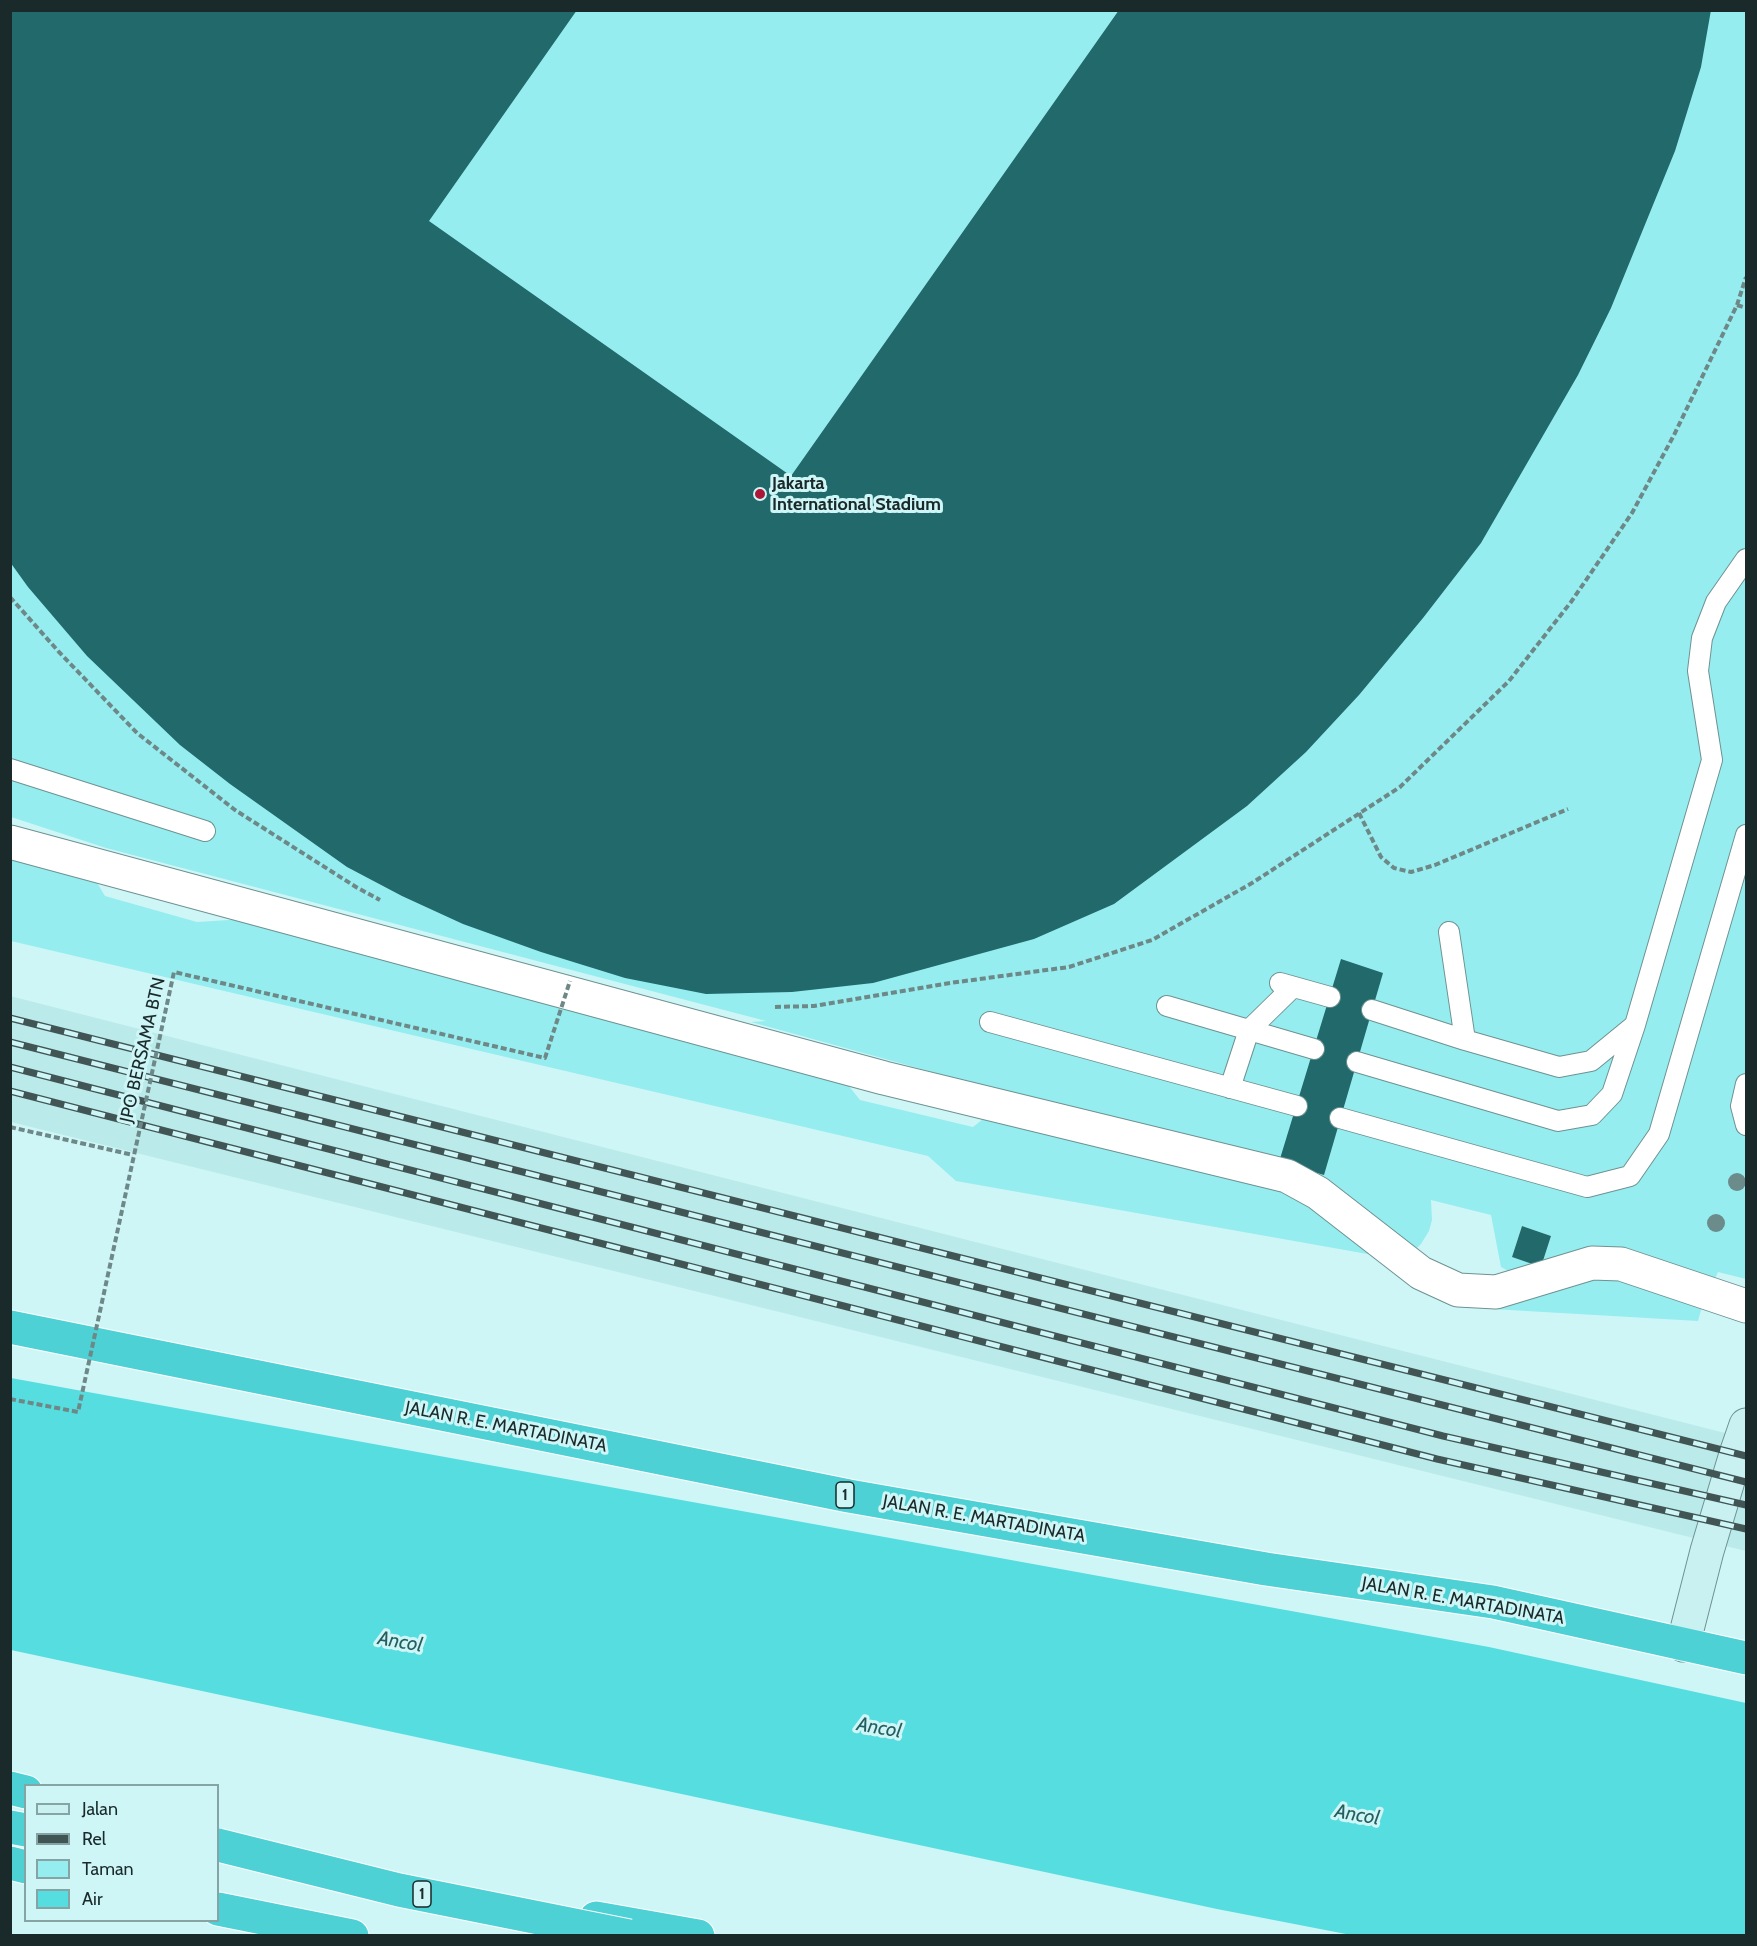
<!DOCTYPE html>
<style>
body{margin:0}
#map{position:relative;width:1757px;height:1946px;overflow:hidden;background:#cff6f7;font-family:Cabin,sans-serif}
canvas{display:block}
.frame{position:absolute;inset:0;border:12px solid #1a2929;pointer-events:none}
.legend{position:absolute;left:24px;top:1784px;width:195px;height:138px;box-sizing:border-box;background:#cff6f7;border:2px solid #87a4a5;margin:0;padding:8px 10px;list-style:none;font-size:18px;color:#1a2929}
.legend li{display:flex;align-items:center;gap:12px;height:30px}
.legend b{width:30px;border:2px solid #87a4a5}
</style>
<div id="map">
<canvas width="1757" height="1946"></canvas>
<div class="frame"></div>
<ul class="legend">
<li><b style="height:8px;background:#caf1f2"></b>Jalan</li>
<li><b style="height:8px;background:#415555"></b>Rel</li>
<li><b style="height:16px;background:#96edef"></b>Taman</li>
<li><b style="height:16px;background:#56dde0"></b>Air</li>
</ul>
</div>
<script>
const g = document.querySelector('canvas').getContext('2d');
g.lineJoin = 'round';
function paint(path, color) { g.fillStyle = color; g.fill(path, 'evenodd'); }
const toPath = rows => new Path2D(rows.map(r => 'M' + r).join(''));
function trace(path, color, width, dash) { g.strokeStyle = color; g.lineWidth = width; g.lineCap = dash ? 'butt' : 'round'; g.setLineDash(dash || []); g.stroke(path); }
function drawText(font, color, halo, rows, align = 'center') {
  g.font = font + ' Cabin,sans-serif'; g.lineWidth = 6; g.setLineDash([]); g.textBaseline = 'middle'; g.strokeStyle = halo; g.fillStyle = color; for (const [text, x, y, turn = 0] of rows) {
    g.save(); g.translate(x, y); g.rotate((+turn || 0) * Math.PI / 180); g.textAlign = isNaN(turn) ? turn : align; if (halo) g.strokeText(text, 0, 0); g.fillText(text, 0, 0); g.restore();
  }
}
paint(toPath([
 [10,996,1721,1432,1746,1437,1746,1551,11,1122]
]), '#baeaea');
paint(toPath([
 [10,11,1746,11,1746,1279,1718,1272,1713,1283,1541,1267,1551,1236,1522,1226,1512,1257,1534,1264,1512,1273,1501,1267,1491,1215,1431,1200,1432,1220,1429,1231,1421,1244,1414,1251,1306,1175,751,1022,766,1021,106,848,11,817],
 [11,849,96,881,105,896,197,922,244,919,837,1071,860,1100,973,1127,993,1111,1281,1180,1373,1255,956,1181,928,1156,11,941],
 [1594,1270,1705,1296,1698,1321,1492,1309,1458,1303]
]), '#96edef');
paint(toPath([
 [11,1378,1489,1647,1746,1703,1746,1935,1351,1935,1217,1909,11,1650]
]), '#56dde0');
paint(toPath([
 [10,10,577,10,429,221,791,476,1119,10,1711,10,1701,67,1675,151,1611,308,1578,375,1481,543,1423,618,1359,695,1306,752,1247,806,1114,904,1034,939,873,983,792,992,706,994,625,978,541,952,463,924,402,896,347,867,230,784,180,745,87,656,28,587,10,562],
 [1341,959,1383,973,1324,1175,1279,1162],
 [1522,1226,1551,1236,1541,1267,1512,1257]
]), '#21696b');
const lane = toPath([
 [10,769,205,831],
 [1449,932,1465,1040],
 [1280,983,1330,997],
 [1167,1006,1314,1049],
 [1372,1010,1465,1040,1559,1067,1591,1061,1635,1025],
 [990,1022,1297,1106],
 [1357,1062,1558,1121,1592,1115,1612,1094,1635,1025,1712,760,1698,671,1702,638,1716,602,1746,559],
 [1746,1084,1741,1106,1746,1125],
 [1230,1088,1249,1030,1293,987],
 [1340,1118,1587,1187,1630,1176,1659,1134,1746,835]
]);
const street = toPath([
 [10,842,884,1078,1287,1176,1318,1193,1421,1273,1458,1290,1496,1292,1592,1263,1621,1264,1746,1306]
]);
const secondary = toPath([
 [1683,1645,1707,1551,1736,1454,1746,1425]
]);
const highway = toPath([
 [10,1327,849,1496,1266,1569,1493,1602,1746,1658],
 [10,1788,26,1792],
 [10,1827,26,1830],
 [10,1863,26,1867],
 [218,1909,352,1936],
 [596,1918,698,1936]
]);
trace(lane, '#6e9292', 22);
trace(street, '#6e9292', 35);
trace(secondary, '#6e9292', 35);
trace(highway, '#fff', 35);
trace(toPath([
 [1737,305,1746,308],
 [10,597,59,652,137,733,235,810,356,887,380,900],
 [1359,813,1381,857,1394,868,1411,872,1435,865,1568,809],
 [775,1007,814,1006,950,983,1069,967,1152,940,1252,883,1400,787,1509,681,1571,602,1632,513,1674,435,1737,305,1746,277],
 [10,1127,133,1155]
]), '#6e8888', 4, [6, 3]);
trace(lane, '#fff', 20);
trace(street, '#fff', 33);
trace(secondary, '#caf1f2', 33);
trace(highway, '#4dd1d4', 33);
const rail = toPath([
 [10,1018,1746,1456],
 [10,1042,1746,1482],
 [10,1067,1443,1436,1746,1505],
 [10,1091,1437,1459,1746,1529]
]);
trace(rail, '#415555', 7);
trace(rail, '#cff6f7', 4.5, [14]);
const highwayBridge = toPath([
 [218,1845,399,1890,629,1936]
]);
trace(highwayBridge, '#fff', 35, []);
trace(toPath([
 [10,1399,78,1412,174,972,545,1058,570,981]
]), '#6e8888', 4, [6, 3]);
trace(highwayBridge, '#4dd1d4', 33);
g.fillStyle = '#6c8b8b';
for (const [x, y] of [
 [1737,1182],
 [1716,1223]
]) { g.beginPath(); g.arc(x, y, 9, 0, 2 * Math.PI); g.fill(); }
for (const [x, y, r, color] of [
 [760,494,6,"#ac1737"]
]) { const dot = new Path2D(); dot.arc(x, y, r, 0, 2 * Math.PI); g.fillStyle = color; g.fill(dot); trace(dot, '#cff6f7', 2); }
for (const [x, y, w] of [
 [845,1495,18],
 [422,1894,18]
]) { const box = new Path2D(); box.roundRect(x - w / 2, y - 13, w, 26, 4.5); g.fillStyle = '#cff6f7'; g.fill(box); trace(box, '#1a2929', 1.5); }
drawText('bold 16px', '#1a2929', null, [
 ["1",845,1495],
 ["1",422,1894]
]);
drawText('bold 18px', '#1a2929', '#cff6f7', [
 ["Jakarta",772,484],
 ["International Stadium",772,505]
], 'left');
drawText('18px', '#1a2929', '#cff6f7', [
 ["JPO BERSAMA BTN",143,1050,-77],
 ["JALAN R. E. MARTADINATA",506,1427,11],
 ["JALAN R. E. MARTADINATA",984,1519,10],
 ["JALAN R. E. MARTADINATA",1463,1601,10]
]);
drawText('italic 20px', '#265e5f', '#cff6f7', [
 ["Ancol",400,1642,10],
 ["Ancol",879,1728,10],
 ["Ancol",1357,1815,10]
]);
</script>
